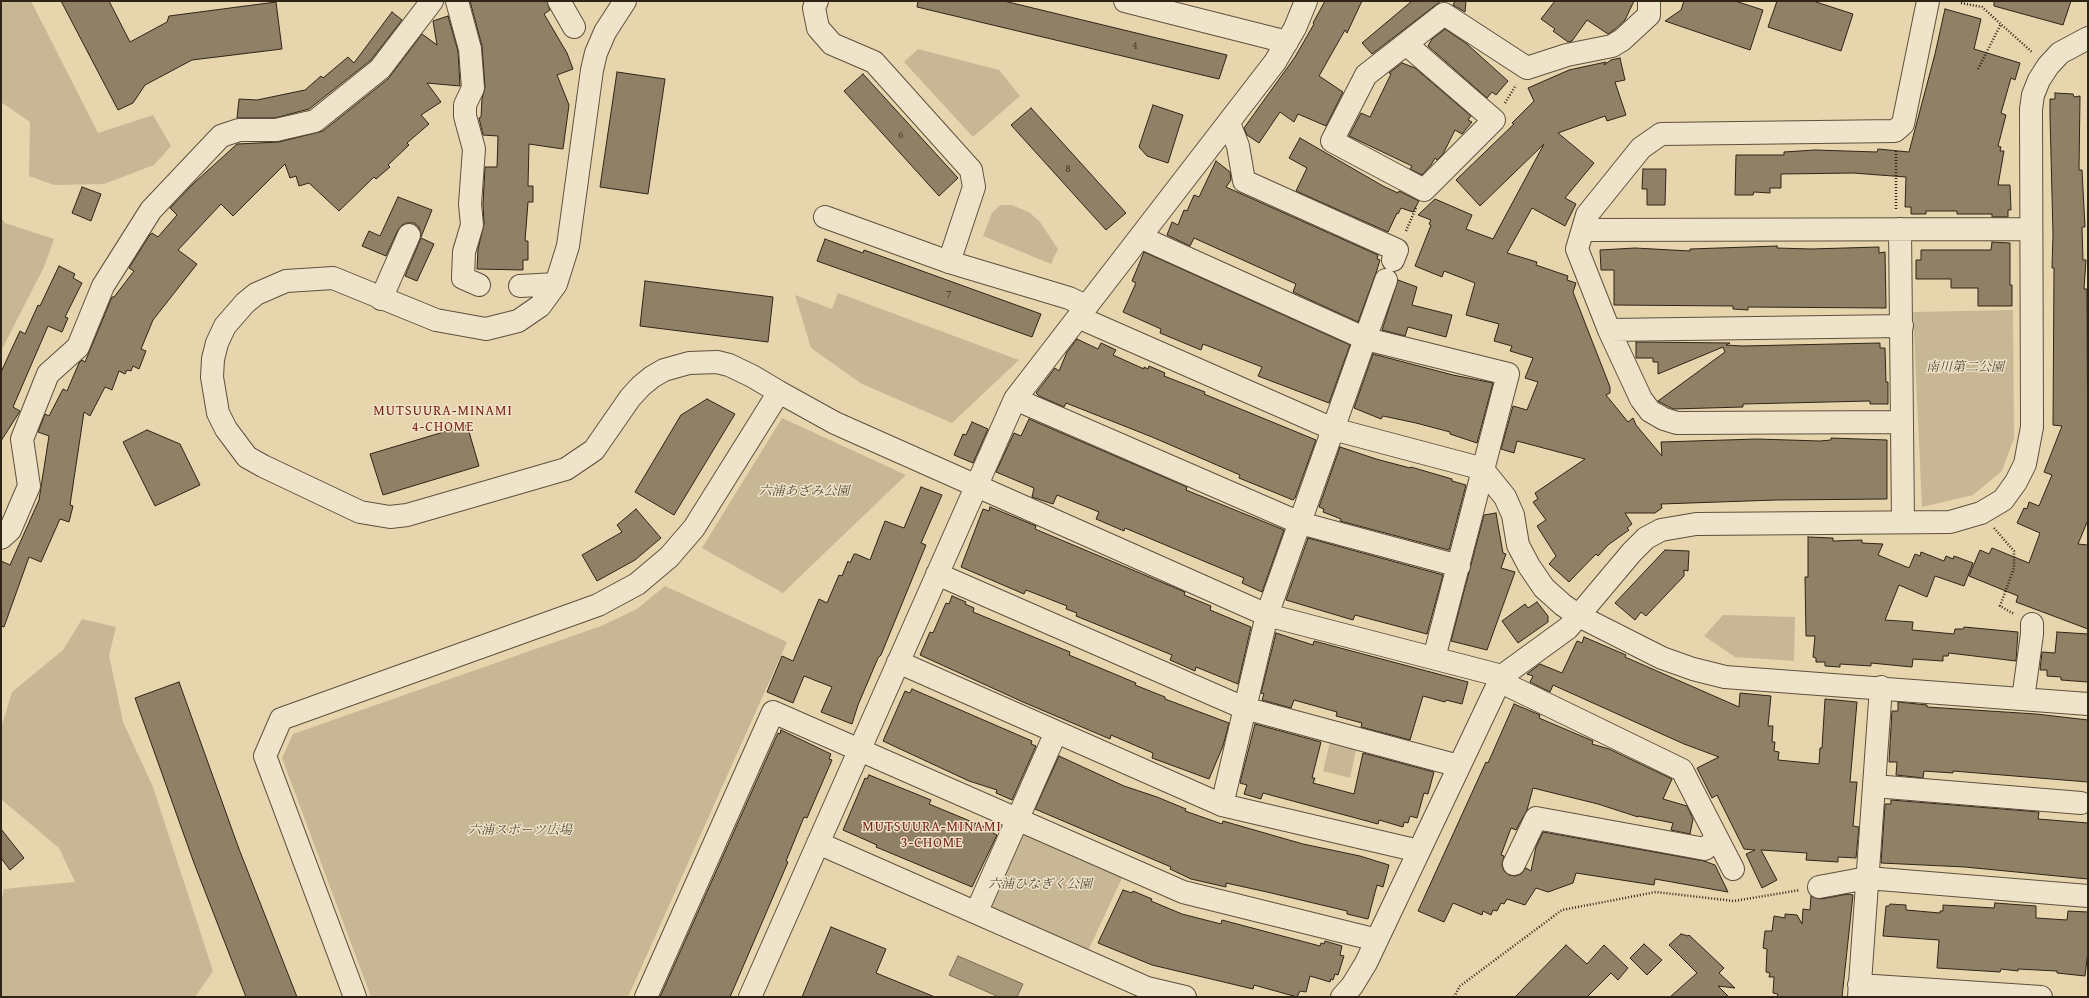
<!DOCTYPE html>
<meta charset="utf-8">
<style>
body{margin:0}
#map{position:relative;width:2089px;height:998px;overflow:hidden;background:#e7d5ae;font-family:"Gentium Book Plus",serif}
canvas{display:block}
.frame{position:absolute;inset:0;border:2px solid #302417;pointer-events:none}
</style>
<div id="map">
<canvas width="2089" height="998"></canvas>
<div class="frame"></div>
</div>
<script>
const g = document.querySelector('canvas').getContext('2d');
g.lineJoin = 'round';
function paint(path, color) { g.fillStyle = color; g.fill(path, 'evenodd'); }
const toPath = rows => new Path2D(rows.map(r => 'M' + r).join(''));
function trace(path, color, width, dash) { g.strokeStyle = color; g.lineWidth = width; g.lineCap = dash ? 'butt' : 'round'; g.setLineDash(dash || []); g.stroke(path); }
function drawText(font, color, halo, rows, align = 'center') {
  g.font = font + ' "Gentium Book Plus","Noto Serif JP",serif'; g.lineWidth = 3; g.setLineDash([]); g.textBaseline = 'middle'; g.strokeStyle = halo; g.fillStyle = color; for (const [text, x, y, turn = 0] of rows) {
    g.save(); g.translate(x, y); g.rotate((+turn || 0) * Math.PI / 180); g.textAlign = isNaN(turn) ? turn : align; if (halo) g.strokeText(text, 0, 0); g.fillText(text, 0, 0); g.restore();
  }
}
paint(toPath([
 [1,1,31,1,98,133,153,115,171,146,154,165,104,184,54,185,29,176,30,122,1,102],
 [918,49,999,70,1020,96,973,137,904,62],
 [1000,205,1011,205,1029,212,1040,222,1058,249,1051,264,983,236,992,213],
 [1,218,5,223,54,239,44,267,1,351],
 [838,293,1019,360,952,423,862,384,811,348,795,295,832,309],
 [2013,310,2014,438,2002,471,1973,495,1922,507,1913,312],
 [782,418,906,475,783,593,702,548],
 [665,586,787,642,628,997,371,997,282,758,293,734,601,626,637,609],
 [1723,615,1795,617,1794,661,1735,657,1704,636],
 [82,619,116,627,109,655,123,722,153,787,213,971,195,997,1,997,1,902,4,889,75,882,59,848,2,800,1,728,12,692,63,650],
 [1331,738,1357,745,1350,778,1323,771],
 [1016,828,1123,876,1088,951,983,906]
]), '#c8b794');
const water = toPath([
 [958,956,1023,984,1017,997,999,997,949,975,958,956]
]);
paint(water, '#a9997b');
trace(water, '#796a53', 1);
const building = toPath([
 [61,1,109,1,130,42,167,22,169,16,276,2,282,49,192,60,145,85,133,103,118,110,61,1],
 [470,1,547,1,550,10,544,14,567,53,573,69,557,75,569,105,563,149,529,144,528,186,533,186,533,202,528,202,525,241,528,241,528,260,523,260,523,270,477,269,478,249,484,224,483,204,485,167,497,167,498,136,483,135,479,118,481,117,482,99,485,87,482,46,470,1],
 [918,1,1004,1,1227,55,1219,79,917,7,918,1],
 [1325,1,1362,1,1347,33,1345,30,1319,76,1343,92,1326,126,1298,114,1294,122,1280,112,1259,143,1247,135,1244,128,1295,57,1314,24,1313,23,1325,1],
 [1412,1,1441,1,1372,54,1362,43,1412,1],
 [1455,1,1466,1,1465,12,1453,5,1455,1],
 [1555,1,1634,1,1625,20,1614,30,1608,34,1587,20,1572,41,1568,42,1553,31,1555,29,1541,19,1555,1],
 [1684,1,1735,1,1763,10,1750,50,1665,21,1681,10,1684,1],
 [1777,1,1813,1,1853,14,1841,51,1768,27,1777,1],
 [1994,1,2071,1,2063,25,1994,6,1994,1],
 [1945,9,1981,19,1974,49,2020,63,2015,80,2011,78,2001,113,2006,115,1998,146,2001,147,2000,151,2004,151,1998,185,2010,185,2011,210,2008,210,2008,217,1992,217,1992,214,1957,214,1957,211,1926,211,1926,214,1911,214,1911,207,1905,207,1906,177,1853,173,1781,174,1781,188,1770,188,1770,193,1754,192,1753,195,1735,195,1736,155,1784,155,1784,152,1815,150,1877,152,1878,149,1909,152,1935,54,1945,9],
 [392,12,402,20,371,60,309,109,275,118,237,118,239,99,257,100,305,90,321,76,323,78,348,57,354,63,392,12],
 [448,16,458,51,460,86,427,83,441,102,421,115,429,124,407,143,409,145,388,165,390,167,376,179,374,177,339,211,309,183,299,186,296,176,290,178,285,164,233,216,221,204,178,250,197,264,153,320,141,349,146,351,139,369,133,366,131,371,127,370,125,374,119,371,112,390,105,387,90,416,84,412,70,505,73,506,69,522,60,519,41,562,29,557,4,627,1,626,1,561,10,565,39,500,49,436,38,432,45,414,49,416,63,389,67,391,79,363,82,360,85,362,112,297,114,297,134,271,129,268,149,236,152,233,158,237,177,215,170,208,194,183,237,144,279,142,323,131,388,79,422,34,437,45,433,21,448,16],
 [1445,29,1467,44,1508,81,1496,95,1492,92,1487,98,1428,46,1432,39,1445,29],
 [1620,58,1625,80,1615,82,1626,115,1607,121,1605,116,1558,133,1594,163,1565,198,1576,204,1565,226,1532,208,1507,253,1537,262,1536,265,1568,276,1567,280,1576,283,1573,292,1610,387,1610,393,1606,395,1628,422,1633,418,1636,425,1662,456,1661,442,1757,439,1820,441,1831,440,1831,438,1887,440,1887,499,1776,500,1661,504,1662,508,1655,513,1625,513,1632,524,1627,528,1629,530,1608,545,1598,556,1596,554,1569,582,1549,564,1556,556,1537,526,1546,520,1533,502,1538,499,1535,493,1585,459,1517,441,1514,453,1501,449,1513,406,1527,410,1538,382,1525,378,1533,358,1510,351,1512,346,1494,341,1499,324,1466,315,1475,283,1444,271,1442,277,1415,266,1431,225,1429,224,1431,220,1418,215,1435,199,1472,215,1466,229,1493,239,1544,144,1480,206,1456,180,1514,124,1512,123,1534,101,1528,88,1569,70,1606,62,1604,65,1611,60,1620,58],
 [1402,63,1415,68,1471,116,1468,120,1472,122,1462,134,1455,130,1443,154,1437,160,1435,158,1431,165,1422,175,1410,169,1412,166,1349,136,1361,113,1370,117,1391,74,1389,73,1402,63],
 [617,72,665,79,648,194,600,187,617,72],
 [863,74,958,178,939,196,844,91,863,74],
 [2055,93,2073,94,2074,97,2080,96,2079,170,2082,170,2085,227,2082,227,2083,260,2086,260,2084,289,2087,289,2088,520,2078,544,2088,545,2088,629,2016,602,2018,596,1969,576,1980,550,1989,554,1992,548,2029,563,2040,533,2017,523,2024,508,2027,509,2029,502,2039,506,2052,475,2044,472,2062,426,2053,425,2054,268,2052,268,2053,235,2050,115,2050,99,2055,99,2055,93],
 [1153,105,1183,115,1168,163,1147,156,1139,147,1153,105],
 [1031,108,1126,213,1106,230,1011,125,1031,108],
 [1300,138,1383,186,1398,193,1399,191,1419,201,1413,212,1401,208,1398,214,1397,213,1388,232,1296,191,1307,168,1289,158,1300,138],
 [1216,161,1230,172,1231,180,1226,187,1378,255,1377,259,1380,260,1376,273,1358,322,1293,292,1296,284,1194,238,1190,246,1167,235,1172,222,1178,225,1184,210,1187,211,1194,195,1199,197,1216,161],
 [1643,169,1666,169,1665,205,1647,205,1647,189,1642,189,1643,169],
 [82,187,101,194,91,221,72,213,82,187],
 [398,197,432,210,421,237,419,227,414,223,407,223,402,225,398,230,386,256,362,246,369,231,380,236,398,197],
 [421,238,434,244,417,281,405,276,421,238],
 [825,239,863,253,864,250,1041,314,1032,337,817,261,825,239],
 [1992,242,2010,243,2010,285,2012,285,2012,306,1978,306,1978,288,1951,288,1951,279,1916,279,1916,260,1921,260,1921,250,1991,250,1992,242],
 [1777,246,1777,248,1811,249,1879,247,1879,253,1885,252,1886,308,1748,307,1748,310,1733,309,1733,306,1614,305,1614,270,1601,270,1600,250,1635,248,1690,251,1690,249,1777,246],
 [1144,252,1350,345,1329,403,1258,376,1262,367,1203,344,1201,350,1160,333,1161,329,1123,312,1136,283,1132,281,1144,252],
 [59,266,75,274,73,278,82,283,65,317,68,318,62,332,48,326,13,407,20,411,1,441,1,372,20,331,25,334,38,305,40,306,59,266],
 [1398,280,1417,287,1412,305,1452,315,1446,337,1408,327,1405,336,1382,330,1398,280],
 [645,281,773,297,768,342,640,326,645,281],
 [1077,339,1098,349,1101,343,1116,350,1113,355,1144,369,1144,367,1148,369,1149,366,1165,373,1164,376,1205,392,1204,394,1316,440,1295,498,1293,500,1239,478,1240,475,1152,437,1066,403,1064,407,1039,396,1036,393,1055,368,1059,371,1067,352,1077,339],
 [1636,342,1730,343,1726,345,1742,346,1880,343,1880,348,1885,348,1886,382,1888,382,1888,404,1870,404,1870,401,1743,404,1743,407,1673,409,1658,401,1725,352,1723,347,1658,374,1658,362,1653,362,1653,358,1636,358,1636,342],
 [1373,354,1453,375,1493,383,1477,443,1450,434,1450,432,1416,423,1383,416,1381,419,1354,408,1373,354],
 [707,399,735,414,674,515,635,492,681,415,707,399],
 [1029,419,1187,487,1186,490,1284,530,1262,592,1242,583,1244,578,1125,528,1124,531,1096,519,1099,512,1057,495,1053,504,1032,497,1034,488,996,472,1014,433,1021,436,1029,419],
 [972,422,988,429,973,463,954,455,963,434,966,435,972,422],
 [467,425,479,466,383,495,370,454,467,425],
 [147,430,180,444,200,485,155,506,123,442,147,430],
 [1340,447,1376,459,1410,468,1411,467,1452,479,1452,481,1466,485,1449,550,1340,521,1341,519,1323,512,1324,509,1319,507,1340,447],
 [921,487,942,495,921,543,926,545,881,655,878,658,858,705,852,724,821,712,832,687,804,676,793,703,767,692,782,656,793,661,819,599,827,603,839,575,842,576,848,561,850,563,854,554,856,554,870,560,885,521,904,528,921,487],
 [990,507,1036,526,1035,529,1185,592,1184,595,1211,606,1210,610,1251,627,1238,684,1196,667,1195,671,1170,660,1172,655,1076,616,1077,613,1066,609,1067,606,1026,590,1024,594,961,567,983,509,989,511,990,507],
 [636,509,661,538,635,560,597,581,582,555,622,532,617,525,636,509],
 [1496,513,1503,553,1506,554,1501,568,1515,572,1487,650,1451,641,1484,515,1496,513],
 [1808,537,1833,538,1833,541,1862,540,1862,543,1883,544,1878,555,1909,568,1915,554,1920,556,1921,552,1944,561,1946,556,1953,559,1954,556,1973,563,1964,586,1935,576,1927,597,1899,585,1885,620,1913,622,1912,630,1954,634,1955,629,1963,629,1964,627,2018,632,2016,661,1949,653,1948,656,1943,656,1943,661,1913,659,1912,667,1871,663,1871,666,1840,664,1840,667,1825,666,1825,662,1816,662,1816,658,1813,657,1815,636,1806,636,1805,577,1808,577,1808,537],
 [1308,538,1443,575,1427,634,1355,615,1353,620,1286,600,1308,538],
 [1665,550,1689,551,1688,571,1684,570,1684,576,1646,616,1641,612,1635,620,1615,603,1665,550],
 [952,596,966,602,965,604,974,608,973,612,1070,652,1069,655,1136,683,1135,685,1165,697,1165,699,1229,723,1223,746,1209,779,1152,758,1153,753,1111,735,1110,739,1023,702,920,655,930,632,933,633,946,603,949,604,952,596],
 [1537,602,1548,616,1548,622,1518,643,1502,621,1525,604,1528,608,1537,602],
 [2057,632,2088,634,2088,682,2061,680,2061,677,2047,676,2047,670,2040,670,2042,652,2055,653,2057,632],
 [1276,633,1313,645,1314,641,1468,682,1462,704,1446,700,1445,702,1423,696,1410,740,1361,727,1362,723,1336,716,1337,712,1294,700,1291,708,1262,700,1264,694,1261,693,1276,633],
 [1584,637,1626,655,1625,657,1739,707,1740,693,1771,696,1768,726,1773,726,1772,742,1775,742,1774,751,1779,752,1778,760,1819,764,1820,748,1822,748,1825,699,1857,702,1850,782,1857,782,1853,826,1859,827,1856,858,1838,857,1838,862,1806,860,1807,853,1761,850,1777,880,1762,888,1746,854,1755,850,1744,849,1717,795,1712,798,1697,768,1719,757,1684,744,1553,685,1550,692,1530,682,1533,676,1527,674,1540,664,1562,673,1577,641,1582,643,1584,637],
 [179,682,239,849,297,997,246,997,194,863,135,698,179,682],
 [912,689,1032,741,1031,744,1036,746,1012,800,996,793,997,790,969,781,883,741,905,691,910,693,912,689],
 [1898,702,1927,705,1927,707,2036,714,2088,720,2088,782,1953,771,1953,773,1924,771,1923,778,1896,775,1897,762,1889,762,1892,711,1898,711,1898,702],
 [1514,704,1540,715,1539,718,1593,741,1592,744,1609,749,1672,779,1663,799,1687,806,1693,819,1690,834,1671,830,1673,823,1638,816,1638,817,1598,804,1533,788,1527,810,1516,830,1511,828,1501,855,1504,856,1502,865,1504,871,1509,875,1515,876,1521,874,1526,868,1531,871,1536,847,1543,832,1704,861,1715,865,1728,892,1655,879,1654,885,1576,873,1573,883,1548,892,1536,888,1525,905,1507,899,1504,904,1501,903,1497,911,1493,910,1491,915,1483,911,1482,915,1453,903,1444,922,1418,911,1486,762,1488,763,1514,704],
 [1255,724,1321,742,1312,778,1315,778,1313,783,1354,794,1363,753,1434,772,1428,794,1424,793,1417,818,1410,816,1408,823,1404,822,1403,827,1379,820,1378,824,1263,793,1261,799,1244,794,1247,785,1240,783,1255,724],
 [781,730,831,754,829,759,832,760,807,818,804,817,786,861,788,862,730,997,660,997,778,733,780,734,781,730],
 [1059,756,1124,786,1157,797,1186,809,1185,811,1222,824,1223,821,1303,844,1360,856,1389,865,1383,887,1377,885,1368,919,1347,914,1347,911,1267,892,1226,883,1226,887,1191,879,1170,869,1171,867,1035,809,1059,756],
 [869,775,931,800,929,804,994,831,993,833,997,835,972,887,876,847,877,845,843,830,865,778,867,779,869,775],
 [1891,800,2039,812,2038,819,2088,823,2088,879,1965,867,1881,863,1885,804,1891,804,1891,800],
 [1,829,24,858,10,870,1,858,1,829],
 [1123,890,1132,893,1133,891,1152,899,1151,901,1182,914,1221,924,1222,920,1320,946,1321,943,1324,944,1325,941,1342,946,1340,955,1344,956,1338,975,1335,974,1333,980,1331,979,1330,982,1310,976,1306,992,1300,991,1297,997,1254,985,1253,989,1152,965,1098,943,1123,890],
 [1848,894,1853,895,1842,997,1777,997,1778,994,1773,993,1774,977,1769,977,1770,973,1766,972,1767,949,1763,948,1765,931,1772,931,1774,916,1785,918,1785,914,1797,915,1802,924,1803,909,1810,910,1811,896,1821,899,1848,894],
 [1995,903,2036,906,2036,918,2067,920,2068,911,2088,912,2088,951,2085,976,2057,973,2057,971,2018,969,2018,971,2001,969,2000,972,1937,968,1939,940,1883,936,1886,906,1889,906,1890,904,1906,905,1906,910,1940,913,1940,911,1943,911,1943,905,1994,908,1995,903],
 [831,927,886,949,876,973,935,997,802,997,831,927],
 [1681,934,1688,936,1689,935,1724,968,1719,973,1735,988,1718,986,1729,997,1670,997,1697,973,1669,945,1681,934],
 [1644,944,1662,960,1647,975,1630,958,1644,944],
 [1566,945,1587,964,1604,945,1628,968,1618,980,1611,973,1587,997,1515,997,1566,945]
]);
paint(building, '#8f8066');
trace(building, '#302417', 1);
const minor = toPath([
 [457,1,470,49,473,88,465,105,465,116,474,149,470,204,472,225,464,252,463,278,479,285],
 [559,1,574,27],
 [625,1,605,32,596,53,592,70,568,246,556,284,540,306,518,321,486,329,436,320,333,278,286,281,256,294,245,303,225,326,217,343,213,359,212,377,218,413,226,429,247,457,263,466,360,512,390,517,407,515,566,469,594,450,630,398,641,386,652,377,664,370,689,363,717,362,729,365,752,376,779,392,835,423,1267,615,1502,676],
 [817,1,814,8,818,28,832,44,874,62,971,170,974,187,949,262],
 [1125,1,1287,42],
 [1406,44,1494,120,1424,190,1332,141,1366,75,1444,14,1527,68,1567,55,1612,46,1622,40,1649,15,1649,1],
 [1229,123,1238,146,1244,181,1397,250,1393,260],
 [825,217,949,262,1069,298,1086,306],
 [1900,229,1903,522],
 [1583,230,2031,229],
 [1140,237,1366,339,1508,374,1434,658],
 [520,286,556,284],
 [381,299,409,235],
 [1078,317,1333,429,1476,467,1484,471,1505,497,1513,515,1518,545,1529,566,1544,588,1563,605,1579,616,1662,658,1693,669,1725,677,2088,704],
 [1609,330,1902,326],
 [1015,399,1300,523,1459,566],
 [1902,422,1677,423,1664,419,1650,411,1641,399,1609,330,1577,249,1587,215,1641,148,1661,134,1895,131,1903,124,1928,1],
 [1,538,10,530,29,486,22,439,48,374,78,347,103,286,151,210,221,136,239,130,276,130,315,121,380,69,432,1],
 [937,574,1244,708,1459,766],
 [898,662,1222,805,1419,851],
 [1499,681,1682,770,1733,869],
 [2023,699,2032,634,2032,624],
 [1874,786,2081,803],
 [1222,805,1267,615,1386,280],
 [818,843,1147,988,1185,997],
 [1514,864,1536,818,1705,849,1717,838],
 [1819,887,1867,878,2088,896],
 [977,911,1056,732],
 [1859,985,2041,997],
 [355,997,265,756,281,719,598,605,637,584,669,557,694,528,779,392],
 [646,997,773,712,1183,892,1377,940],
 [750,997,1015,399,1275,62,1295,28,1306,1],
 [1342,997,1352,986,1366,963,1502,676,1568,628,1632,552,1646,538,1661,530,1696,524,1950,522,1981,513,2003,500,2016,482,2025,464,2032,427,2031,109,2033,95,2039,80,2048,66,2060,53,2088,38],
 [1859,997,1881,687]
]);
trace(minor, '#5e503d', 24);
trace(toPath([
 [1961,3,1982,7,2033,53],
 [1978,69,2001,24],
 [1505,103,1516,85],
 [1896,209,1896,150],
 [1406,231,1416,208],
 [1994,528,2014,551,2014,568,2000,606,2014,614],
 [1454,997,1460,986,1562,910,1656,892,1734,901,1800,890]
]), '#302417', 2.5, [1, 2]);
trace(minor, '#efe4ca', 22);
drawText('11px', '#483b2b', null, [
 ["4",1135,46],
 ["6",901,135],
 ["8",1068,169],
 ["7",949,294]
]);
drawText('italic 13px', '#564936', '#efe4ca', [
 ["南川第二公園",1965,368],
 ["六浦あざみ公園",804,492],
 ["六浦スポーツ広場",520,831],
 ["六浦ひなぎく公園",1040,885]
]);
g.letterSpacing = '1px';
drawText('14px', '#7a1f14', '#efe4ca', [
 ["MUTSUURA-MINAMI",443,411],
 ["4-CHOME",443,427],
 ["MUTSUURA-MINAMI",932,827],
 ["3-CHOME",932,843]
]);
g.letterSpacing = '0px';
</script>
